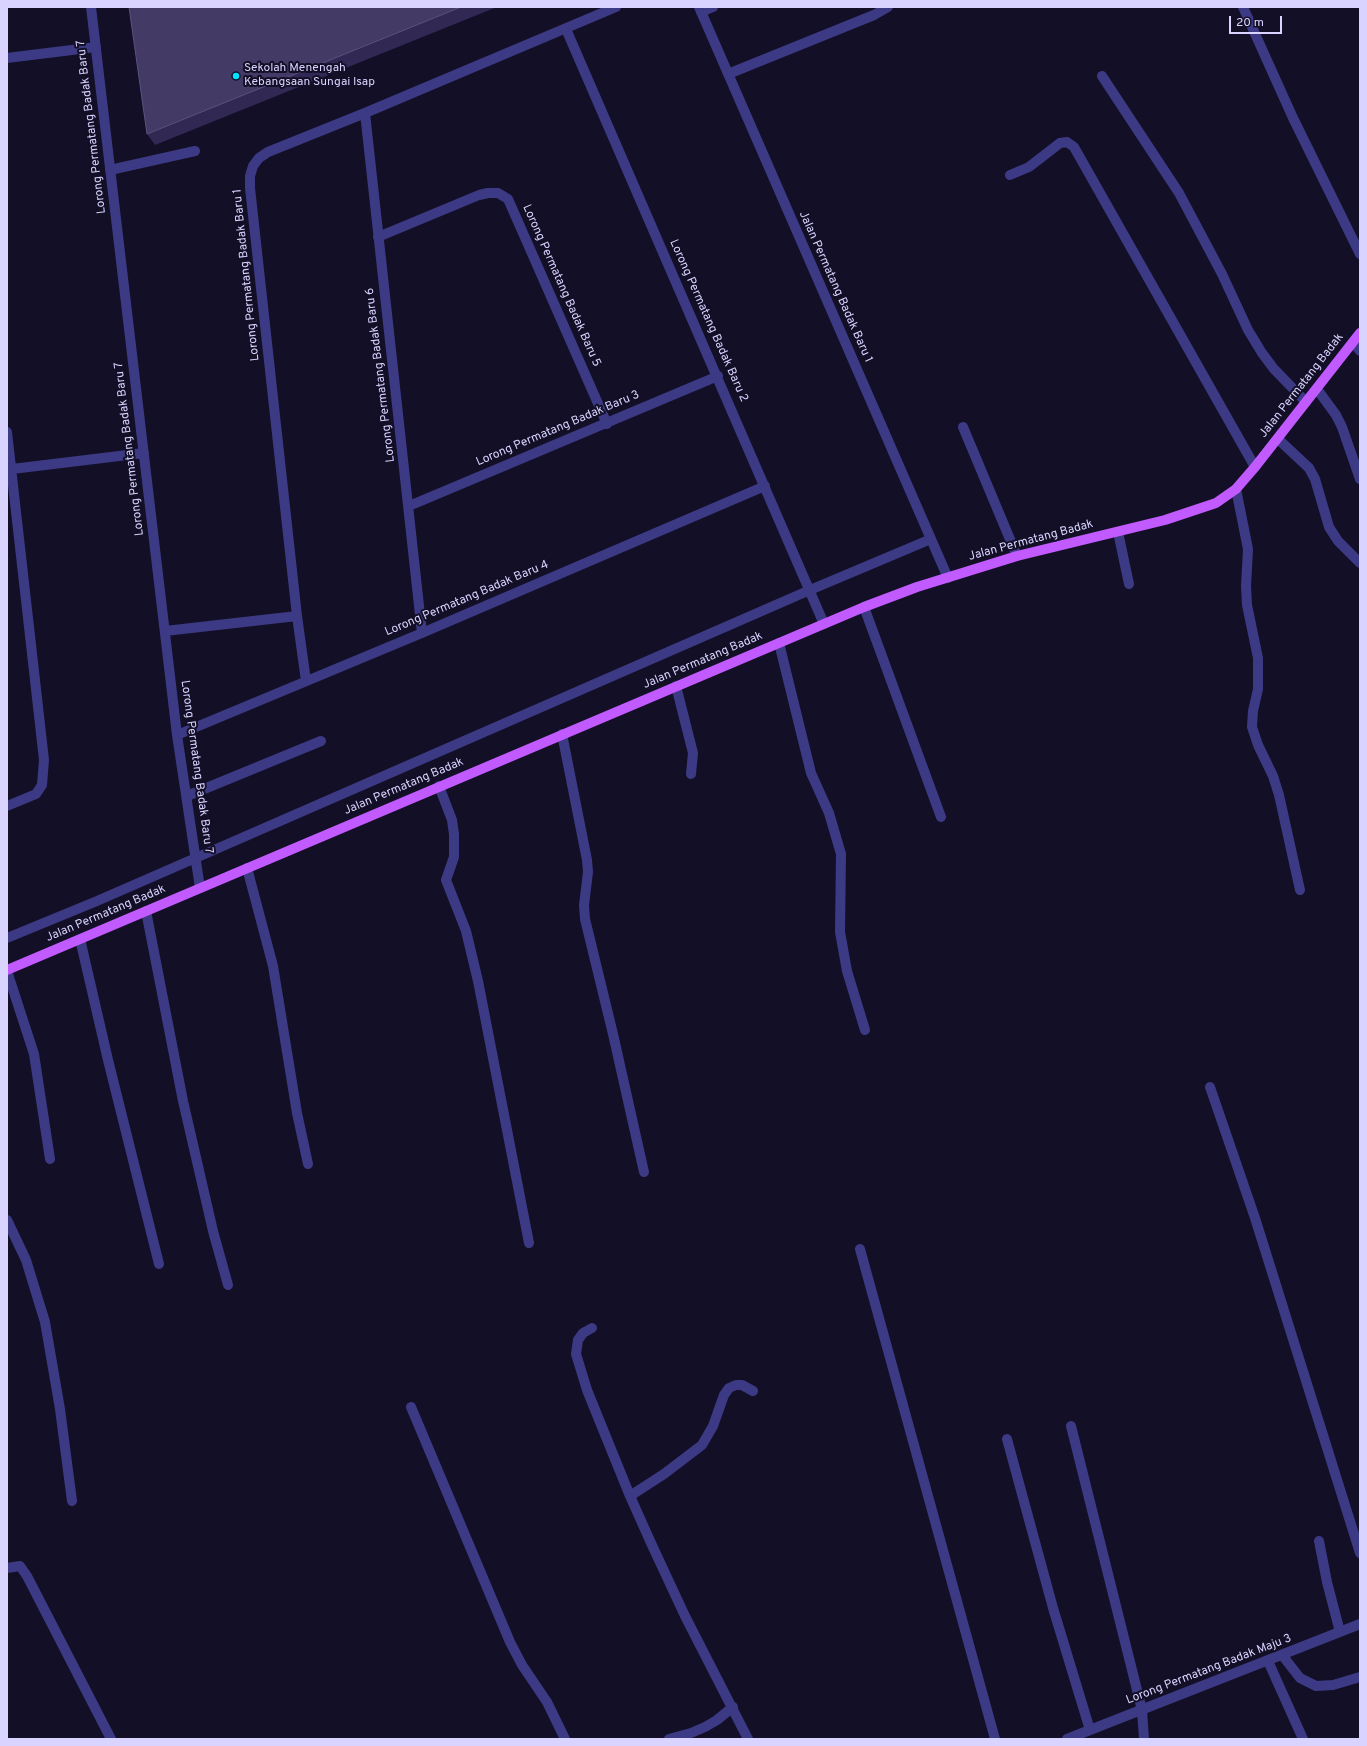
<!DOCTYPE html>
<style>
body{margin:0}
#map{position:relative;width:1367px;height:1746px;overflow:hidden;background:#130f26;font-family:Overpass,sans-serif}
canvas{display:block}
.frame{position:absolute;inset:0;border:8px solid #d9d4ff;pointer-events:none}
.scale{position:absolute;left:1229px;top:16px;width:53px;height:18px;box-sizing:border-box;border:2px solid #d9d4ff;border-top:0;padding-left:5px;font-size:12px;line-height:14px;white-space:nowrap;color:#d9d4ff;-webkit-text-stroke:3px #130f26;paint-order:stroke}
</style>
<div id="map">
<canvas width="1367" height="1746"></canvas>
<div class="frame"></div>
<div class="scale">20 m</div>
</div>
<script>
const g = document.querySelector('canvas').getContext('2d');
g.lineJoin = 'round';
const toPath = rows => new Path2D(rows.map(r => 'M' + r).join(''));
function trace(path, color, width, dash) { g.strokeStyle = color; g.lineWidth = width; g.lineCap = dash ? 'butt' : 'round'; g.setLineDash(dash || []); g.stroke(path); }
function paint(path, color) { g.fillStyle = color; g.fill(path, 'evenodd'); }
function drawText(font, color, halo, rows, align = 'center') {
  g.font = font + ' Overpass,sans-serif'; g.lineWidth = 4; g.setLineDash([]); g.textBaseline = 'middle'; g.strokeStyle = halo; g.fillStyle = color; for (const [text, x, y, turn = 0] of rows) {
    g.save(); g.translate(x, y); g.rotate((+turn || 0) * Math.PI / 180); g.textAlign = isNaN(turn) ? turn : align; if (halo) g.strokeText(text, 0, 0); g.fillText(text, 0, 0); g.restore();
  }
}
trace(toPath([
 [91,7,177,735,200,888],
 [699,7,948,578],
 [1243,7,1293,118,1360,254],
 [701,12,713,7],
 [566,29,824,624],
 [7,58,96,47],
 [728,74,874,15,888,7],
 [1102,76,1179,193,1222,274,1248,330,1262,353,1274,369,1306,402],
 [365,113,422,633],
 [110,170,195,151],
 [1010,175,1029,167,1060,143,1067,142,1074,147,1255,467],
 [378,237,479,195,488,193,498,193,508,199,607,424],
 [1353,342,1360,351],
 [1317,389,1336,415,1342,427,1360,479],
 [963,427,1017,556],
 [7,432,44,760,42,785,36,794,7,806],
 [1278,439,1309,468,1315,479,1329,527,1338,541,1360,563],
 [12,469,144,453],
 [1236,489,1248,549,1246,586,1247,605,1258,658,1258,689,1253,711,1252,727,1258,745,1273,776,1279,795,1300,890],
 [409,506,718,376],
 [1118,532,1129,584],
 [864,607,941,817],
 [165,631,297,616],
 [779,643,811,773,829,813,841,854,840,932,847,971,865,1030],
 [306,681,297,616,250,188,250,176,253,166,259,158,268,152,365,113,616,7],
 [676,686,693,753,691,774],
 [562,734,587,860,588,872,584,905,585,919,613,1034,644,1172],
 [177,735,422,633,765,486],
 [439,786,452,820,454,834,454,857,446,880,466,931,478,981,529,1243],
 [187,796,321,741],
 [247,868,273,966,297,1113,308,1164],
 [146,911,183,1101,213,1231,228,1285],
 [7,938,97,901,810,590,931,539],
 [80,939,108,1060,159,1264],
 [7,971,34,1054,50,1159],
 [1210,1087,1255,1218,1360,1553],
 [7,1220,26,1260,45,1322,60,1409,72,1501],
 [860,1249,995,1739],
 [592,1328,583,1333,578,1340,576,1354,587,1390,630,1496,651,1543,685,1616,748,1739],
 [411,1407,510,1642,522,1665,547,1702,565,1739],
 [1071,1426,1142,1710,1144,1739],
 [1007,1439,1053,1608,1090,1730],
 [630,1496,664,1474,702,1445,713,1426,724,1395,729,1388,736,1385,742,1385,753,1391],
 [1319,1541,1327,1582,1340,1632],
 [7,1568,20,1566,27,1576,111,1739],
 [1282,1655,1300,1678,1316,1686,1333,1685,1360,1677],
 [1268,1661,1303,1739],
 [669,1739,691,1733,705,1727,717,1720,733,1707],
 [1067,1739,1360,1624]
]), '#3d3a85', 10);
trace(toPath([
 [7,970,864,607,917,587,1017,556,1165,520,1216,503,1236,489,1255,467,1360,333]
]), '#c25bff', 10);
paint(toPath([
 [129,7,497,7,155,145,147,134]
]), '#312854');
const building = toPath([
 [129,7,461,7,147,134,129,7]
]);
paint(building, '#433a66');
trace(building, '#5a527e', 1);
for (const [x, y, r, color] of [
 [236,76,4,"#00e5ff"]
]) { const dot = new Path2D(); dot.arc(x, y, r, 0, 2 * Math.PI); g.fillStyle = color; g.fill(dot); trace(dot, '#130f26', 1.5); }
drawText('12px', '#d9d4ff', '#130f26', [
 ["Sekolah Menengah",244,69],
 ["Kebangsaan Sungai Isap",244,83]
], 'left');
drawText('12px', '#d9d4ff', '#130f26', [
 ["Lorong Permatang Badak Baru 7",92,127,-97],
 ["Lorong Permatang Badak Baru 1",247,275,-96],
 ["Lorong Permatang Badak Baru 5",561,286,66],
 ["Jalan Permatang Badak Baru 1",835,287,66],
 ["Lorong Permatang Badak Baru 2",708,321,66],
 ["Lorong Permatang Badak Baru 6",381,375,-97],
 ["Jalan Permatang Badak",1302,386,-52],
 ["Lorong Permatang Badak Baru 3",558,429,-23],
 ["Lorong Permatang Badak Baru 7",130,449,-97],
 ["Jalan Permatang Badak",1031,541,-15],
 ["Lorong Permatang Badak Baru 4",467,599,-23],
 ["Jalan Permatang Badak",703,661,-23],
 ["Lorong Permatang Badak Baru 7",196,767,82],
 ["Jalan Permatang Badak",404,787,-23],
 ["Jalan Permatang Badak",106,914,-23],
 ["Lorong Permatang Badak Maju 3",1209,1670,-21]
]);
</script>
